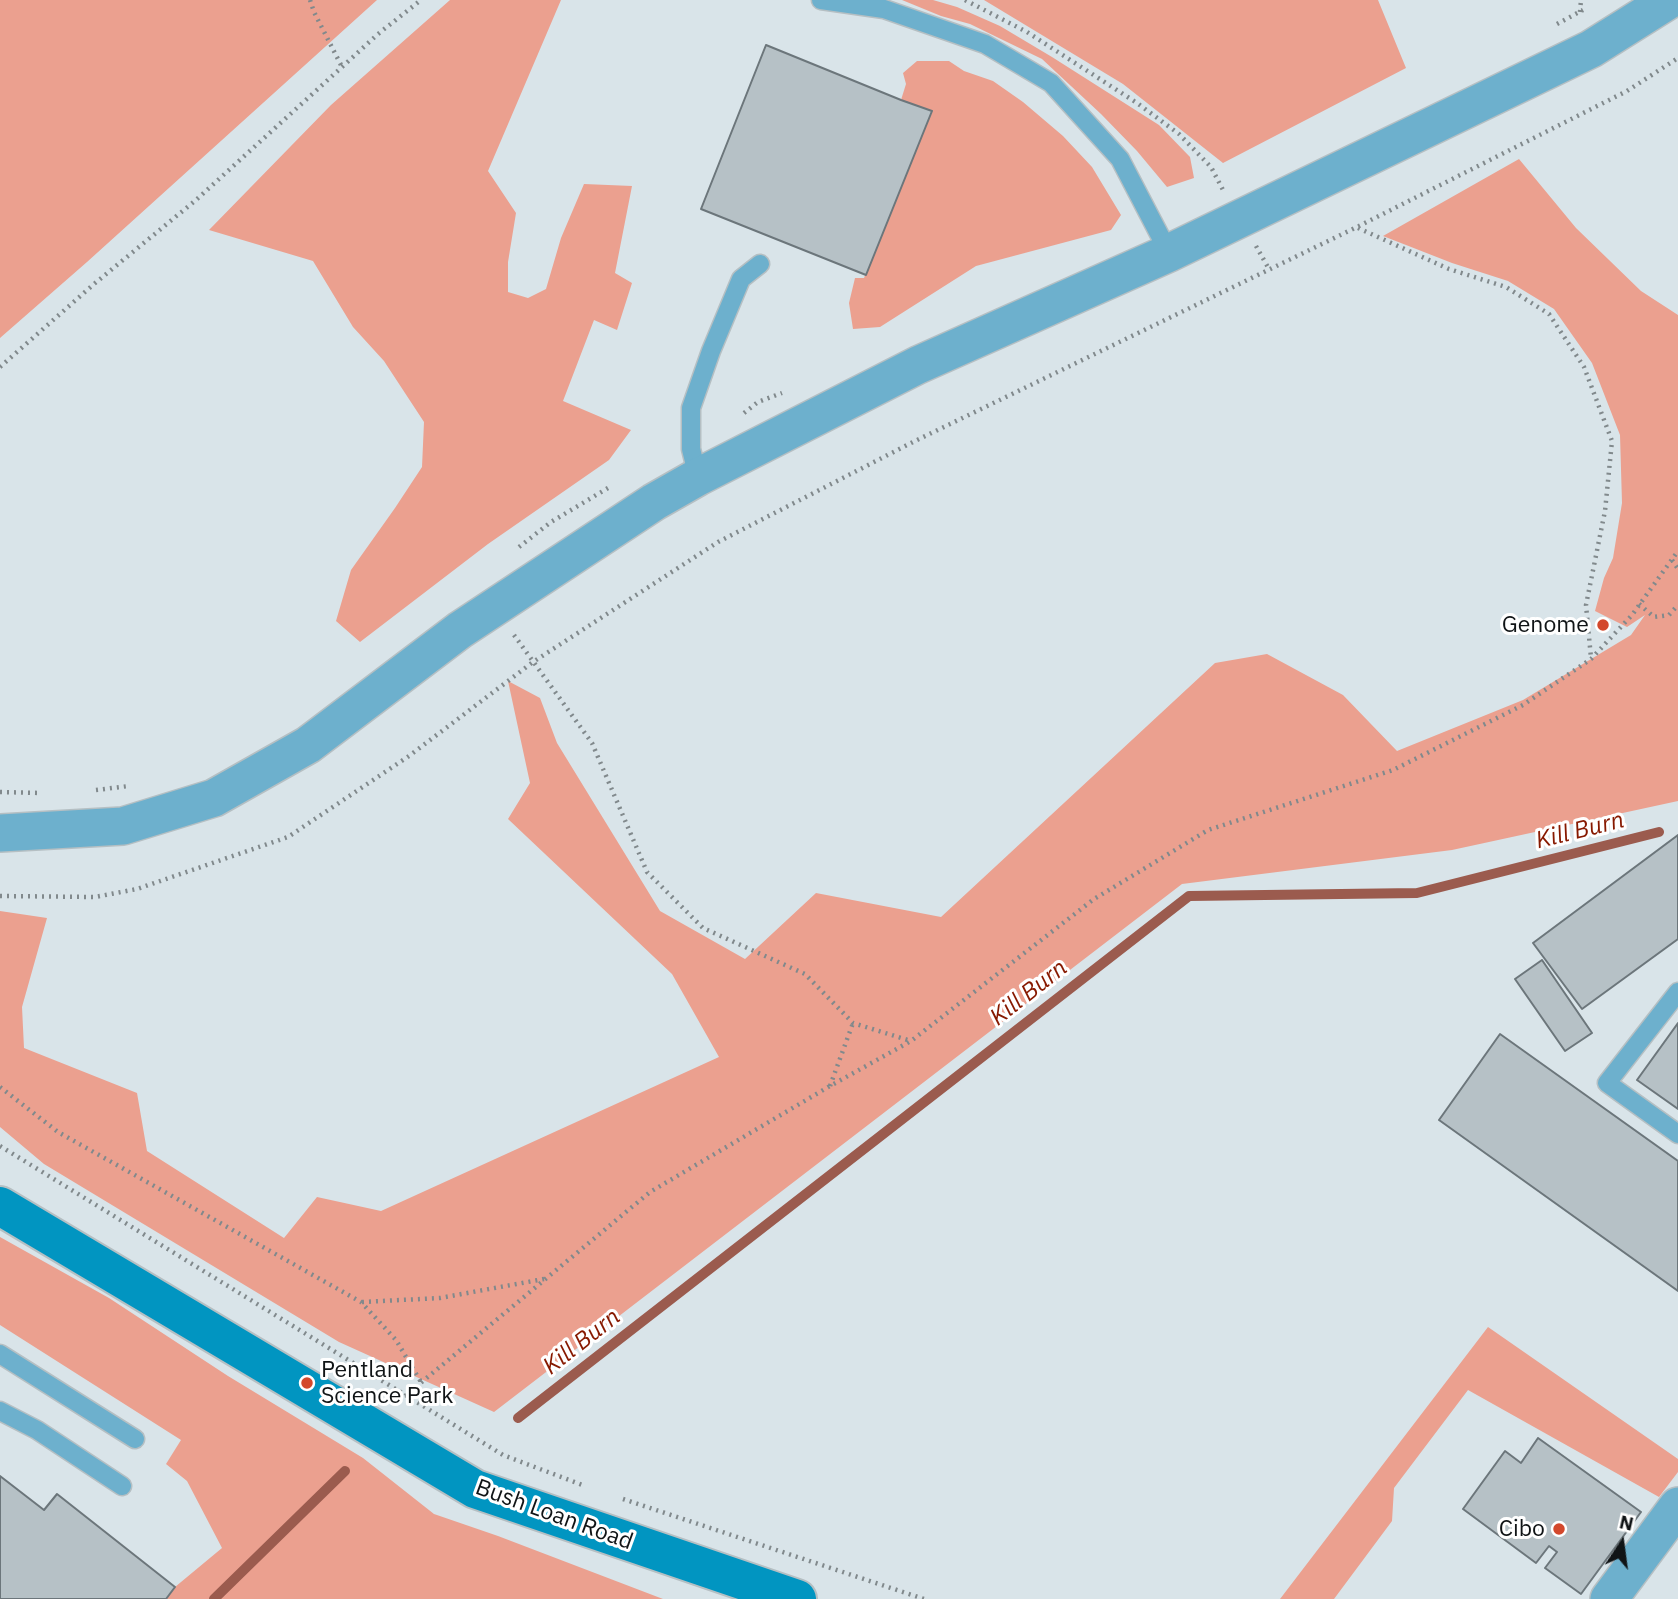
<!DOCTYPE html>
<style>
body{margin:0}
#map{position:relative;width:1678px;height:1599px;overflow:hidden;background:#d9e4e9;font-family:"IBM Plex Sans",sans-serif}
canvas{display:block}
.north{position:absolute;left:1587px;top:1508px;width:70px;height:70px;-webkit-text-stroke:5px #fff;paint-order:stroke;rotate:13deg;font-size:19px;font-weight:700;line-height:28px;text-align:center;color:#101416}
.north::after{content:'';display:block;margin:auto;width:24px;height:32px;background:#101416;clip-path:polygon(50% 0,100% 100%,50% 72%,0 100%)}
</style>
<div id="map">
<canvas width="1678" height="1599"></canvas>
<div class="north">N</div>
</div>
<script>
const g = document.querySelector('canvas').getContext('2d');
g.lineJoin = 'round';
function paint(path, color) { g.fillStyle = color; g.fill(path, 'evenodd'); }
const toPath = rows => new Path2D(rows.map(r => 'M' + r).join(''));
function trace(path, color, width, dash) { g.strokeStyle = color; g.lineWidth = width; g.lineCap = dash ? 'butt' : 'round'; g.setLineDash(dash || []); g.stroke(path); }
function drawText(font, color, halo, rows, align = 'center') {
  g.font = font + ' "IBM Plex Sans",sans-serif'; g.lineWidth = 6; g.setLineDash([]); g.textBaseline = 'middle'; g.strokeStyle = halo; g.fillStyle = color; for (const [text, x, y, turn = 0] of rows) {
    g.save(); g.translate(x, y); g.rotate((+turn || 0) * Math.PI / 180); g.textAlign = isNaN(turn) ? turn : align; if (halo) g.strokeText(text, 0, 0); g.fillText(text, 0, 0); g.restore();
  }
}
paint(toPath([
 [0,0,377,0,87,262,0,338],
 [450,0,561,0,488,171,516,213,508,262,508,292,528,298,546,289,561,238,584,184,632,186,615,273,632,283,617,330,594,320,563,401,631,430,609,460,488,544,360,642,336,621,351,570,395,508,422,467,424,422,384,361,353,327,313,261,209,230,331,105],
 [902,0,933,0,957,7,1000,26,1052,57,1159,125,1190,157,1194,178,1167,187,1137,151,1101,114,1042,59,970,24,941,16],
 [984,0,1378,0,1406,68,1223,163,1123,84],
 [917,61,949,61,964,71,993,81,1023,102,1063,136,1092,167,1121,215,1111,230,976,266,880,327,853,329,849,303,855,278,864,278,932,112,901,100,906,84,903,73],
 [1519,159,1576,228,1641,291,1678,315,1678,801,1452,850,1182,884,494,1412,339,1342,44,1164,0,1127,0,911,47,918,22,1007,24,1048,137,1093,147,1151,284,1238,317,1197,381,1211,719,1057,672,974,508,819,530,783,508,681,540,698,557,743,660,911,745,959,816,893,941,917,1215,663,1267,654,1343,695,1397,751,1523,700,1631,635,1645,615,1627,627,1595,611,1604,578,1613,558,1622,503,1620,435,1592,363,1554,309,1508,281,1452,263,1383,236],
 [0,1237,109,1298,228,1376,363,1458,434,1514,498,1536,663,1599,166,1599,175,1587,222,1548,187,1481,166,1464,181,1440,0,1325],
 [1488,1327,1678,1459,1678,1472,1659,1497,1468,1390,1394,1488,1392,1521,1334,1599,1280,1599]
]), '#eba08f');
trace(toPath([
 [518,1418,1189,896,1417,893,1659,832],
 [214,1599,345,1471]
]), '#9b5b4e', 10);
const building = toPath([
 [766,45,901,100,932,111,866,275,701,209,766,45],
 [1678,835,1678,939,1582,1009,1533,943,1678,835],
 [1542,960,1592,1033,1565,1051,1515,979,1542,960],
 [1678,1023,1678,1109,1637,1080,1678,1023],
 [1500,1034,1678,1161,1678,1291,1439,1120,1500,1034],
 [1538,1438,1641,1512,1581,1594,1545,1568,1557,1552,1549,1546,1536,1563,1463,1509,1505,1451,1521,1463,1538,1438],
 [0,1476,44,1510,57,1494,175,1587,166,1599,0,1599,0,1476]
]);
paint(building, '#b6c1c6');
trace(building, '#6c767b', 2);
const lane = toPath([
 [821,0,884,9,985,44,1051,83,1120,159,1169,253],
 [698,477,691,449,691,408,711,351,741,279,760,264],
 [1678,992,1607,1083,1678,1134],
 [0,1354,135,1439],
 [0,1411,37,1430,122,1486]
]);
const street = toPath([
 [0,833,123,826,214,798,308,745,460,630,654,502,698,477,918,365,1169,253,1591,49,1669,0],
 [1609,1599,1678,1506]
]);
const secondary = toPath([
 [0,1206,475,1489,797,1599]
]);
trace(lane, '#b5bfc3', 21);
trace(street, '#b5bfc3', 40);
trace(secondary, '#b5bfc3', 42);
trace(toPath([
 [310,0,314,12,342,67],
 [965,0,1027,32,1137,103,1179,134,1211,167,1223,190],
 [1580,12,1581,0],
 [1557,24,1583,10],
 [1358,228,1449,269,1506,287,1549,314,1584,367,1612,441,1605,511,1586,605,1591,658],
 [1256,246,1269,269],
 [0,367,94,284,196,200,342,67,378,34,421,0],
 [744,413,758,402,782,393],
 [519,547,551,522,608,488],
 [1672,560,1678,569],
 [1639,604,1654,617,1669,615,1678,605],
 [514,635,592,743,647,872,703,928,805,974,853,1023,911,1041],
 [96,790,129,786],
 [0,792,42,793],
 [0,896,95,897,137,889,288,837,409,756,533,662,718,542,915,441,1357,227,1627,91,1678,58],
 [830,1086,853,1023],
 [0,1087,58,1132,361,1302,396,1340,421,1382],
 [0,1146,503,1455,585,1486],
 [362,1302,440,1298,544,1279],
 [405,1396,650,1192,830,1086,911,1041,1094,899,1208,830,1393,770,1523,705,1591,659,1632,615,1678,551],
 [623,1499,924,1599]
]), '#81898c', 4.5, [2, 5]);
trace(lane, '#6db0cd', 18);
trace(street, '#6db0cd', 37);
trace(secondary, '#0195c1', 38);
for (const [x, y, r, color] of [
 [1603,625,7,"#d3482c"],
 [307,1383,7,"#d3482c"],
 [1559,1529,7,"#d3482c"]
]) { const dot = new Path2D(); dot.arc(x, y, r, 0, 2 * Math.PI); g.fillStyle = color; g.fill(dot); trace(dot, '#fff', 2.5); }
drawText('23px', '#101416', '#fff', [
 ["Genome",1589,625],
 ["Pentland",321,1370,"left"],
 ["Science Park",321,1396,"left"],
 ["Cibo",1545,1529]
], 'right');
drawText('23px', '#101416', '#fff', [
 ["Bush Loan Road",554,1515,20]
]);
drawText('italic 24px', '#871900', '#fff', [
 ["Kill Burn",1580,831,-14],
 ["Kill Burn",1029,993,-38],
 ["Kill Burn",582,1342,-38]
]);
</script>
